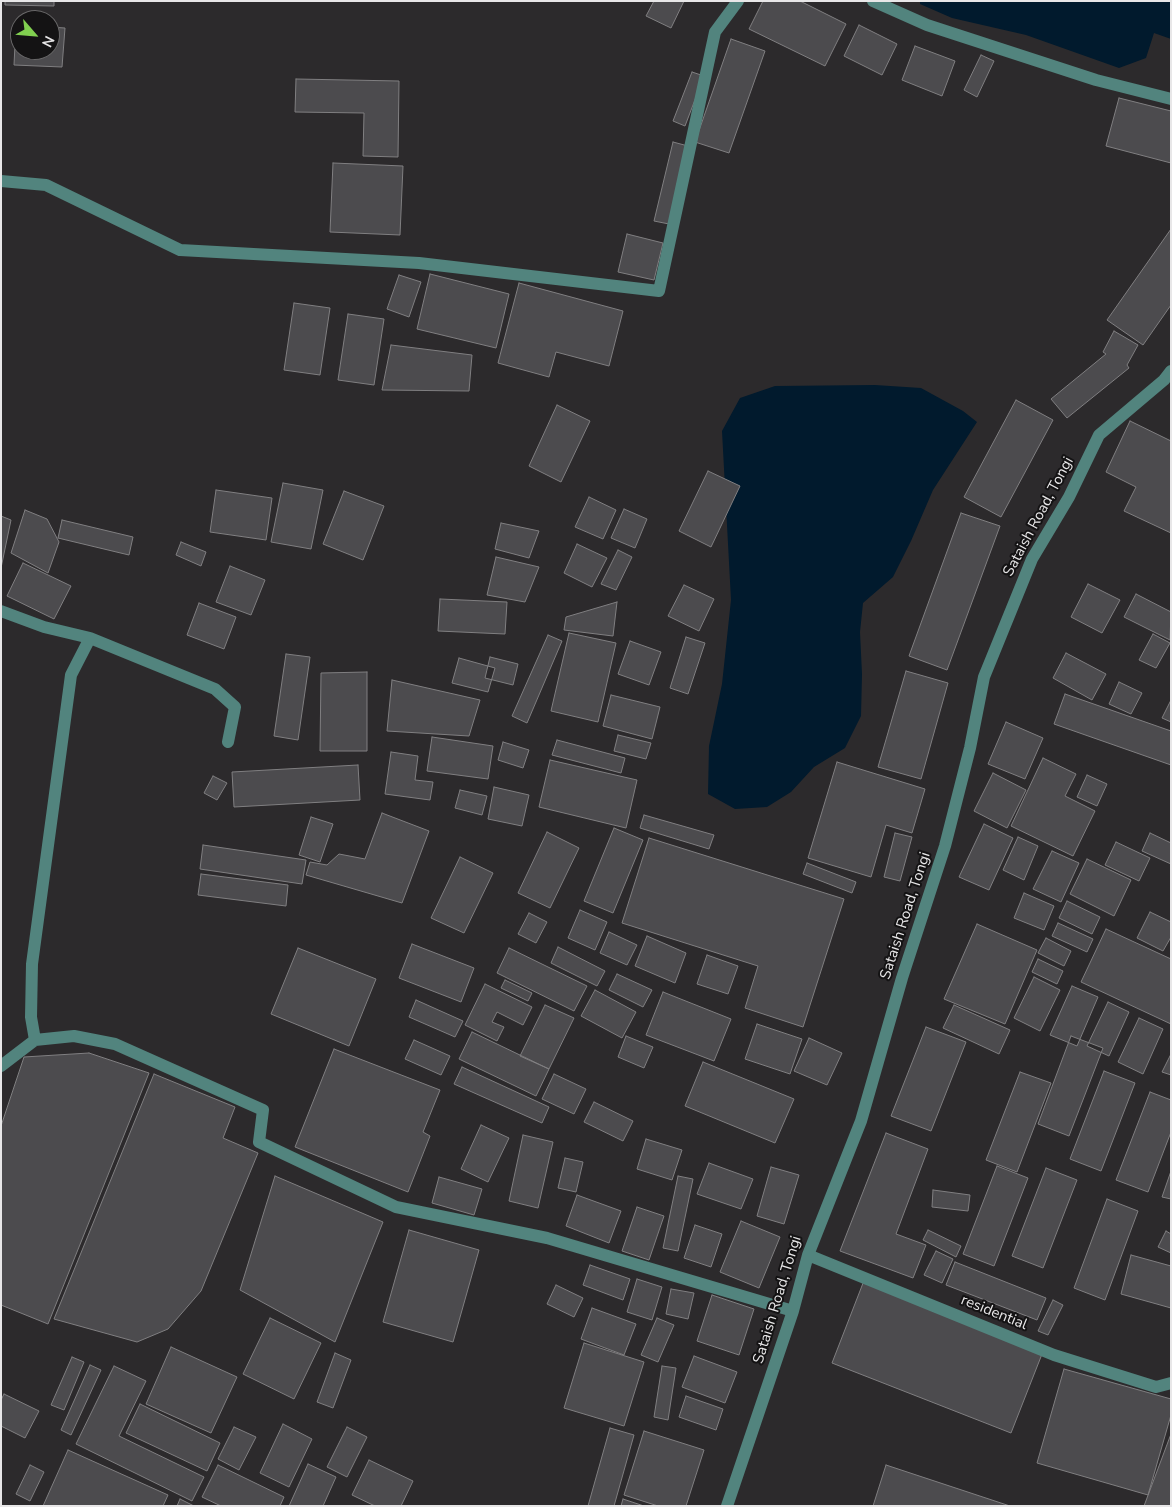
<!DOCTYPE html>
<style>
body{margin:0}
#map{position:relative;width:1172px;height:1507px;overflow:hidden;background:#2c2a2c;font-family:"Nunito Sans",sans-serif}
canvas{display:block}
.frame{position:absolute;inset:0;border:2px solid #e8e7e8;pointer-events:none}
.north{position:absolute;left:10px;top:10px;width:50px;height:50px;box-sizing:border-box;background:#141314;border:1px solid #696869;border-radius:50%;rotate:117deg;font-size:14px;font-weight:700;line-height:20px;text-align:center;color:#e8e7e8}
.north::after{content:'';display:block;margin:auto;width:18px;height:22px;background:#81d050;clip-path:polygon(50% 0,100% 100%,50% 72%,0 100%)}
</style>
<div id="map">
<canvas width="1172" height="1507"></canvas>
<div class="frame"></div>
<div class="north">N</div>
</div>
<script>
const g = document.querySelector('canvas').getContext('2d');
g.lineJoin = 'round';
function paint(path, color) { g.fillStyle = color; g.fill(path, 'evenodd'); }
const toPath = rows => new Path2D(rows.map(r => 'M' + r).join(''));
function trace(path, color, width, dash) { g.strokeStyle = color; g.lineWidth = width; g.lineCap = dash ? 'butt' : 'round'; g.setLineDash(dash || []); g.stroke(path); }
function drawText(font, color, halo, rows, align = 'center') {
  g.font = font + ' "Nunito Sans",sans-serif'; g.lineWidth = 4; g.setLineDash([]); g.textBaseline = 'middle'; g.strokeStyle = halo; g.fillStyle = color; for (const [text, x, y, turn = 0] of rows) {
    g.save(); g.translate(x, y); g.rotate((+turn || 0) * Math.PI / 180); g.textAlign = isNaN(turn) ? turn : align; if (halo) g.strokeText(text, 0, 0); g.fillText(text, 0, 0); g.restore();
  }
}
paint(toPath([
 [920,1,1171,1,1171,39,1154,33,1146,58,1119,68,1026,35,952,18,920,4],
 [875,385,921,388,963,411,977,422,933,490,911,541,893,577,863,603,860,632,862,674,861,716,845,748,814,767,791,792,767,807,735,809,708,794,709,746,722,684,731,600,722,431,740,398,775,386]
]), '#011a2d');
const building = toPath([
 [5,1,54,1,54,6,5,5,5,1],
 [654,1,684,1,671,28,646,16,654,1],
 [763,1,800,1,846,24,825,66,749,29,763,1],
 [16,25,20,25,20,50,50,50,50,27,65,28,62,67,14,65,16,25],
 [859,25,897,44,882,75,844,56,859,25],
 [731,39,765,51,729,153,695,142,731,39],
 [915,46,955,61,942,96,902,80,915,46],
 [981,55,994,61,977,97,964,90,981,55],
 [692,72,704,76,685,126,673,121,692,72],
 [296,79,399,81,398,157,363,156,364,113,295,112,296,79],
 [1119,98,1171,111,1171,163,1106,146,1119,98],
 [673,142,688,146,669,224,654,221,673,142],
 [333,163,403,166,400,235,330,232,333,163],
 [1171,229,1171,305,1143,345,1107,320,1171,229],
 [627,234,663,243,654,280,618,272,627,234],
 [430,274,509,294,496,348,417,329,430,274],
 [399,275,421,282,409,317,387,309,399,275],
 [519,283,623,311,609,366,556,352,549,377,498,363,519,283],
 [294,303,330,308,320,375,284,370,294,303],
 [348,314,384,319,374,385,338,380,348,314],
 [1114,331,1138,345,1127,365,1129,368,1067,418,1051,399,1106,354,1103,352,1114,331],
 [391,345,472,355,469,391,382,390,391,345],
 [1016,400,1053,420,1001,517,964,497,1016,400],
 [557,405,590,421,561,482,529,466,557,405],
 [1130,421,1171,441,1171,533,1124,511,1136,487,1106,472,1130,421],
 [708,471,740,486,711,547,679,531,708,471],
 [283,483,323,490,311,549,271,542,283,483],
 [216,490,272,498,266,540,210,532,216,490],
 [344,491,384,506,363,560,323,544,344,491],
 [589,497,616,510,603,539,575,527,589,497],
 [624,509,647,519,635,548,611,538,624,509],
 [25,510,47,519,59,542,48,573,11,553,25,510],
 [961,513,1000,526,947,670,909,656,961,513],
 [1,516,11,520,1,568,1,516],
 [62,520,133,537,129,555,58,538,62,520],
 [501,523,539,531,529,558,495,549,501,523],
 [181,542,206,552,201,566,176,555,181,542],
 [577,544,607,558,592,587,564,573,577,544],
 [618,550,632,557,616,590,601,584,618,550],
 [496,557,539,567,525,602,487,595,496,557],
 [23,563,71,586,54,619,7,596,23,563],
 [230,566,265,580,251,615,216,602,230,566],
 [1088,584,1120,600,1102,633,1071,617,1088,584],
 [684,585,714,599,699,631,668,616,684,585],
 [1136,594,1171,612,1170,640,1124,617,1136,594],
 [440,599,507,602,505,634,438,631,440,599],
 [617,602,613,636,564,630,566,617,617,602],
 [199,603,236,617,224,649,187,635,199,603],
 [569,633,616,643,598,722,551,711,569,633],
 [1153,634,1170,643,1156,668,1139,660,1153,634],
 [548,635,562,641,527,723,512,716,548,635],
 [686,637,705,643,688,694,670,688,686,637],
 [630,641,661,652,649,685,618,674,630,641],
 [1066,653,1106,674,1092,700,1053,678,1066,653],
 [286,654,310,657,298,740,274,736,286,654],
 [490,657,518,664,513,685,485,678,490,657],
 [459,658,495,668,488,692,452,683,459,658],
 [906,671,948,683,921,779,878,767,906,671],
 [367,672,367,751,320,751,321,673,367,672],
 [392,680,480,700,469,736,387,731,392,680],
 [1119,682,1142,693,1131,714,1109,704,1119,682],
 [1065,694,1171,731,1171,765,1054,724,1065,694],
 [611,695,660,707,652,739,603,726,611,695],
 [1171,700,1171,722,1162,718,1171,700],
 [1006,722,1043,738,1025,779,988,764,1006,722],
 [618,735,651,743,646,759,614,751,618,735],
 [432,737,493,746,488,779,427,771,432,737],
 [557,740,625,758,621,773,552,755,557,740],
 [503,742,529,750,523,768,498,760,503,742],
 [391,752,418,756,415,780,433,782,430,800,385,794,391,752],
 [1043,758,1076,774,1065,796,1095,811,1073,856,1011,826,1043,758],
 [550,760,637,780,626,828,539,807,550,760],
 [837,762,925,789,912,833,886,825,871,877,808,858,837,762],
 [358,765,360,800,234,807,232,772,358,765],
 [993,773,1026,790,1007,828,974,811,993,773],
 [1087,775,1107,784,1097,806,1077,797,1087,775],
 [213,776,227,783,217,800,204,793,213,776],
 [494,787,529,795,522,826,488,819,494,787],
 [460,790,487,796,482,815,455,808,460,790],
 [382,813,429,831,402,903,306,875,310,862,327,865,339,854,365,859,382,813],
 [644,815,714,835,709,849,640,828,644,815],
 [311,817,333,824,320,862,299,855,311,817],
 [984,824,1013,838,989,890,959,877,984,824],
 [614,828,643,840,613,913,584,901,614,828],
 [547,832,579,848,550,908,518,893,547,832],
 [895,833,912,837,900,881,884,877,895,833],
 [1150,833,1171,843,1171,864,1142,851,1150,833],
 [1018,837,1038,846,1024,880,1003,870,1018,837],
 [649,838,844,899,803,1027,745,1008,758,966,622,923,649,838],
 [1116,842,1150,858,1139,881,1105,865,1116,842],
 [203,845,306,860,302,884,200,869,203,845],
 [1052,851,1079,863,1061,902,1033,889,1052,851],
 [460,857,493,873,464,933,431,918,460,857],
 [1087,859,1131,880,1114,916,1070,894,1087,859],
 [807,863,856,882,852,893,803,874,807,863],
 [201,874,288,885,286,906,198,895,201,874],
 [1024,893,1054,906,1044,930,1014,918,1024,893],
 [1067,901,1100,917,1092,934,1059,918,1067,901],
 [580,910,607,922,595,950,568,938,580,910],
 [1150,912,1171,922,1171,937,1163,951,1137,938,1150,912],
 [529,913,547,922,536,943,518,934,529,913],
 [1058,923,1093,939,1087,952,1052,936,1058,923],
 [977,924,1037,950,1005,1024,944,999,977,924],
 [1106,929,1171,959,1171,1024,1081,982,1106,929],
 [609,932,637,945,627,965,600,953,609,932],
 [647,936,686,953,675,983,635,966,647,936],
 [1046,938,1071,951,1064,966,1038,953,1046,938],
 [412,944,474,968,461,1002,399,978,412,944],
 [558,947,605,971,597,986,551,963,558,947],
 [298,948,376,979,349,1046,271,1014,298,948],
 [509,948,587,986,574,1011,497,973,509,948],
 [707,955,738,966,728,994,697,984,707,955],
 [1038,959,1063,971,1057,984,1032,972,1038,959],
 [617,974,652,990,643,1007,609,990,617,974],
 [1034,977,1060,990,1040,1031,1014,1018,1034,977],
 [505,980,532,993,528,1001,501,988,505,980],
 [485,984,532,1007,523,1025,497,1012,492,1022,504,1027,497,1041,465,1025,485,984],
 [1072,986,1098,997,1077,1046,1050,1035,1072,986],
 [595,990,636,1012,622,1038,581,1016,595,990],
 [663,992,731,1019,714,1061,646,1035,663,992],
 [416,1000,463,1021,455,1037,409,1017,416,1000],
 [1108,1002,1129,1012,1109,1056,1087,1046,1108,1002],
 [545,1005,574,1018,549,1069,520,1056,545,1005],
 [954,1005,1010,1030,999,1054,943,1028,954,1005],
 [1139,1018,1163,1029,1143,1074,1118,1062,1139,1018],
 [757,1024,802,1039,790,1074,745,1059,757,1024],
 [926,1027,966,1042,931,1131,891,1116,926,1027],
 [472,1032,549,1069,536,1096,459,1059,472,1032],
 [626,1036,653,1047,644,1068,618,1057,626,1036],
 [1071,1036,1103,1048,1069,1136,1038,1124,1071,1036],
 [809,1038,842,1053,827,1085,794,1071,809,1038],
 [414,1040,450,1056,441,1075,405,1059,414,1040],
 [334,1049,440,1090,423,1132,430,1136,408,1192,295,1147,334,1049],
 [89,1053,149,1073,48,1324,1,1305,1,1126,24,1057,89,1053],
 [1171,1054,1171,1075,1162,1072,1171,1054],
 [703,1062,794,1099,775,1143,685,1106,703,1062],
 [462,1067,549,1107,542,1123,454,1084,462,1067],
 [1104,1071,1135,1083,1101,1171,1070,1159,1104,1071],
 [1020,1072,1051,1083,1017,1172,986,1160,1020,1072],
 [154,1074,235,1107,223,1138,258,1153,201,1291,168,1329,137,1342,54,1319,154,1074],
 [554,1074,586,1089,574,1114,542,1099,554,1074],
 [1150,1092,1171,1100,1171,1132,1148,1192,1116,1180,1150,1092],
 [594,1102,633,1121,623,1141,584,1122,594,1102],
 [481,1125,509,1138,488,1182,461,1169,481,1125],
 [886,1133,928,1149,896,1234,926,1245,913,1278,840,1251,886,1133],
 [523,1135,553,1142,538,1208,509,1201,523,1135],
 [646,1139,682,1150,672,1180,637,1169,646,1139],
 [565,1158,583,1162,576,1192,558,1188,565,1158],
 [709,1163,753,1179,741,1209,697,1194,709,1163],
 [997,1166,1028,1178,994,1266,963,1254,997,1166],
 [771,1167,799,1175,784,1224,757,1216,771,1167],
 [1046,1168,1077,1180,1043,1268,1012,1256,1046,1168],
 [1171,1171,1171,1199,1162,1197,1171,1171],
 [275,1176,383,1222,335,1342,240,1290,275,1176],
 [678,1176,693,1179,678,1251,663,1248,678,1176],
 [439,1177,482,1189,474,1215,432,1203,439,1177],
 [933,1190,970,1195,968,1211,932,1207,933,1190],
 [577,1195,621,1211,609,1243,566,1226,577,1195],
 [1107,1199,1138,1211,1105,1300,1074,1288,1107,1199],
 [637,1207,664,1216,649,1260,622,1251,637,1207],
 [741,1221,780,1237,759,1288,720,1272,741,1221],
 [695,1225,722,1234,711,1267,684,1258,695,1225],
 [409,1230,479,1250,453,1342,383,1322,409,1230],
 [928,1230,961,1246,956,1257,923,1240,928,1230],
 [1166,1231,1171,1234,1171,1253,1158,1247,1166,1231],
 [936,1251,953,1259,942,1283,924,1275,936,1251],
 [1131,1255,1171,1266,1171,1308,1121,1294,1131,1255],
 [955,1262,1046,1298,1037,1320,946,1285,955,1262],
 [590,1265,630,1279,623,1300,583,1285,590,1265],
 [865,1278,1044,1349,1011,1433,832,1363,865,1278],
 [637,1279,662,1287,652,1320,627,1312,637,1279],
 [556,1285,583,1298,574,1317,547,1304,556,1285],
 [671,1289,694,1293,688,1319,666,1314,671,1289],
 [712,1295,754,1309,739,1355,697,1341,712,1295],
 [1053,1300,1063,1305,1048,1335,1038,1331,1053,1300],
 [592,1308,636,1324,624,1355,581,1339,592,1308],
 [270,1318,321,1343,294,1399,243,1374,270,1318],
 [657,1318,674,1325,658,1362,641,1355,657,1318],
 [584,1343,644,1362,624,1426,564,1408,584,1343],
 [171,1347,237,1377,211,1433,146,1404,171,1347],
 [335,1353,351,1360,333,1408,317,1402,335,1353],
 [694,1356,737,1372,725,1403,682,1387,694,1356],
 [72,1357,84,1362,64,1410,51,1405,72,1357],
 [90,1365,101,1370,71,1435,61,1430,90,1365],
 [114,1366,146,1381,119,1436,204,1477,192,1501,76,1444,114,1366],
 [662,1366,676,1368,668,1420,654,1417,662,1366],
 [1064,1369,1171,1399,1171,1415,1148,1495,1037,1463,1064,1369],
 [4,1394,39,1411,25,1438,1,1426,1,1400,4,1394],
 [686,1396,723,1409,716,1430,679,1417,686,1396],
 [140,1404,220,1443,207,1471,126,1433,140,1404],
 [283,1424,312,1439,289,1487,260,1473,283,1424],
 [234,1427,256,1437,239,1470,218,1459,234,1427],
 [347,1427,367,1437,347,1477,327,1467,347,1427],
 [610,1428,634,1435,614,1506,588,1506,610,1428],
 [644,1431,704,1450,686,1506,658,1506,624,1495,644,1431],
 [1171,1434,1171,1506,1144,1506,1171,1434],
 [68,1450,168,1495,163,1506,43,1506,68,1450],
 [369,1460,413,1481,401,1506,375,1506,352,1495,369,1460],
 [308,1464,336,1477,323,1506,289,1506,308,1464],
 [30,1465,44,1472,30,1501,16,1494,30,1465],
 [218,1465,284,1497,280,1506,221,1506,202,1497,218,1465],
 [886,1465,1010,1506,873,1506,886,1465],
 [180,1499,194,1506,177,1506,180,1499],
 [623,1499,644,1506,621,1506,623,1499]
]);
paint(building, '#4c4b4e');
trace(building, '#807f81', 1);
trace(toPath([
 [873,1,927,25,1096,80,1171,99],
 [1,181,46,185,180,250,419,263,659,291,715,32,738,1],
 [1,611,44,627,90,638],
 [35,1040,31,1017,32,964,71,675,90,638,215,689,235,707,228,742],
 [1,1066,35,1040,74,1036,115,1044,263,1110,259,1142,396,1207,547,1238,793,1311],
 [808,1255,1054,1355,1156,1387,1171,1383],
 [727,1506,793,1311,808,1255,861,1121,902,978,945,846,970,748,984,677,1032,559,1069,497,1099,435,1164,380,1171,371]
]), '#52847e', 12);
drawText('15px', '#e8e7e8', '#141314', [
 ["Sataish Road, Tongi",1039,517,-62],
 ["Sataish Road, Tongi",906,916,-72],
 ["Sataish Road, Tongi",778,1300,-73],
 ["residential",994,1313,22]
]);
</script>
